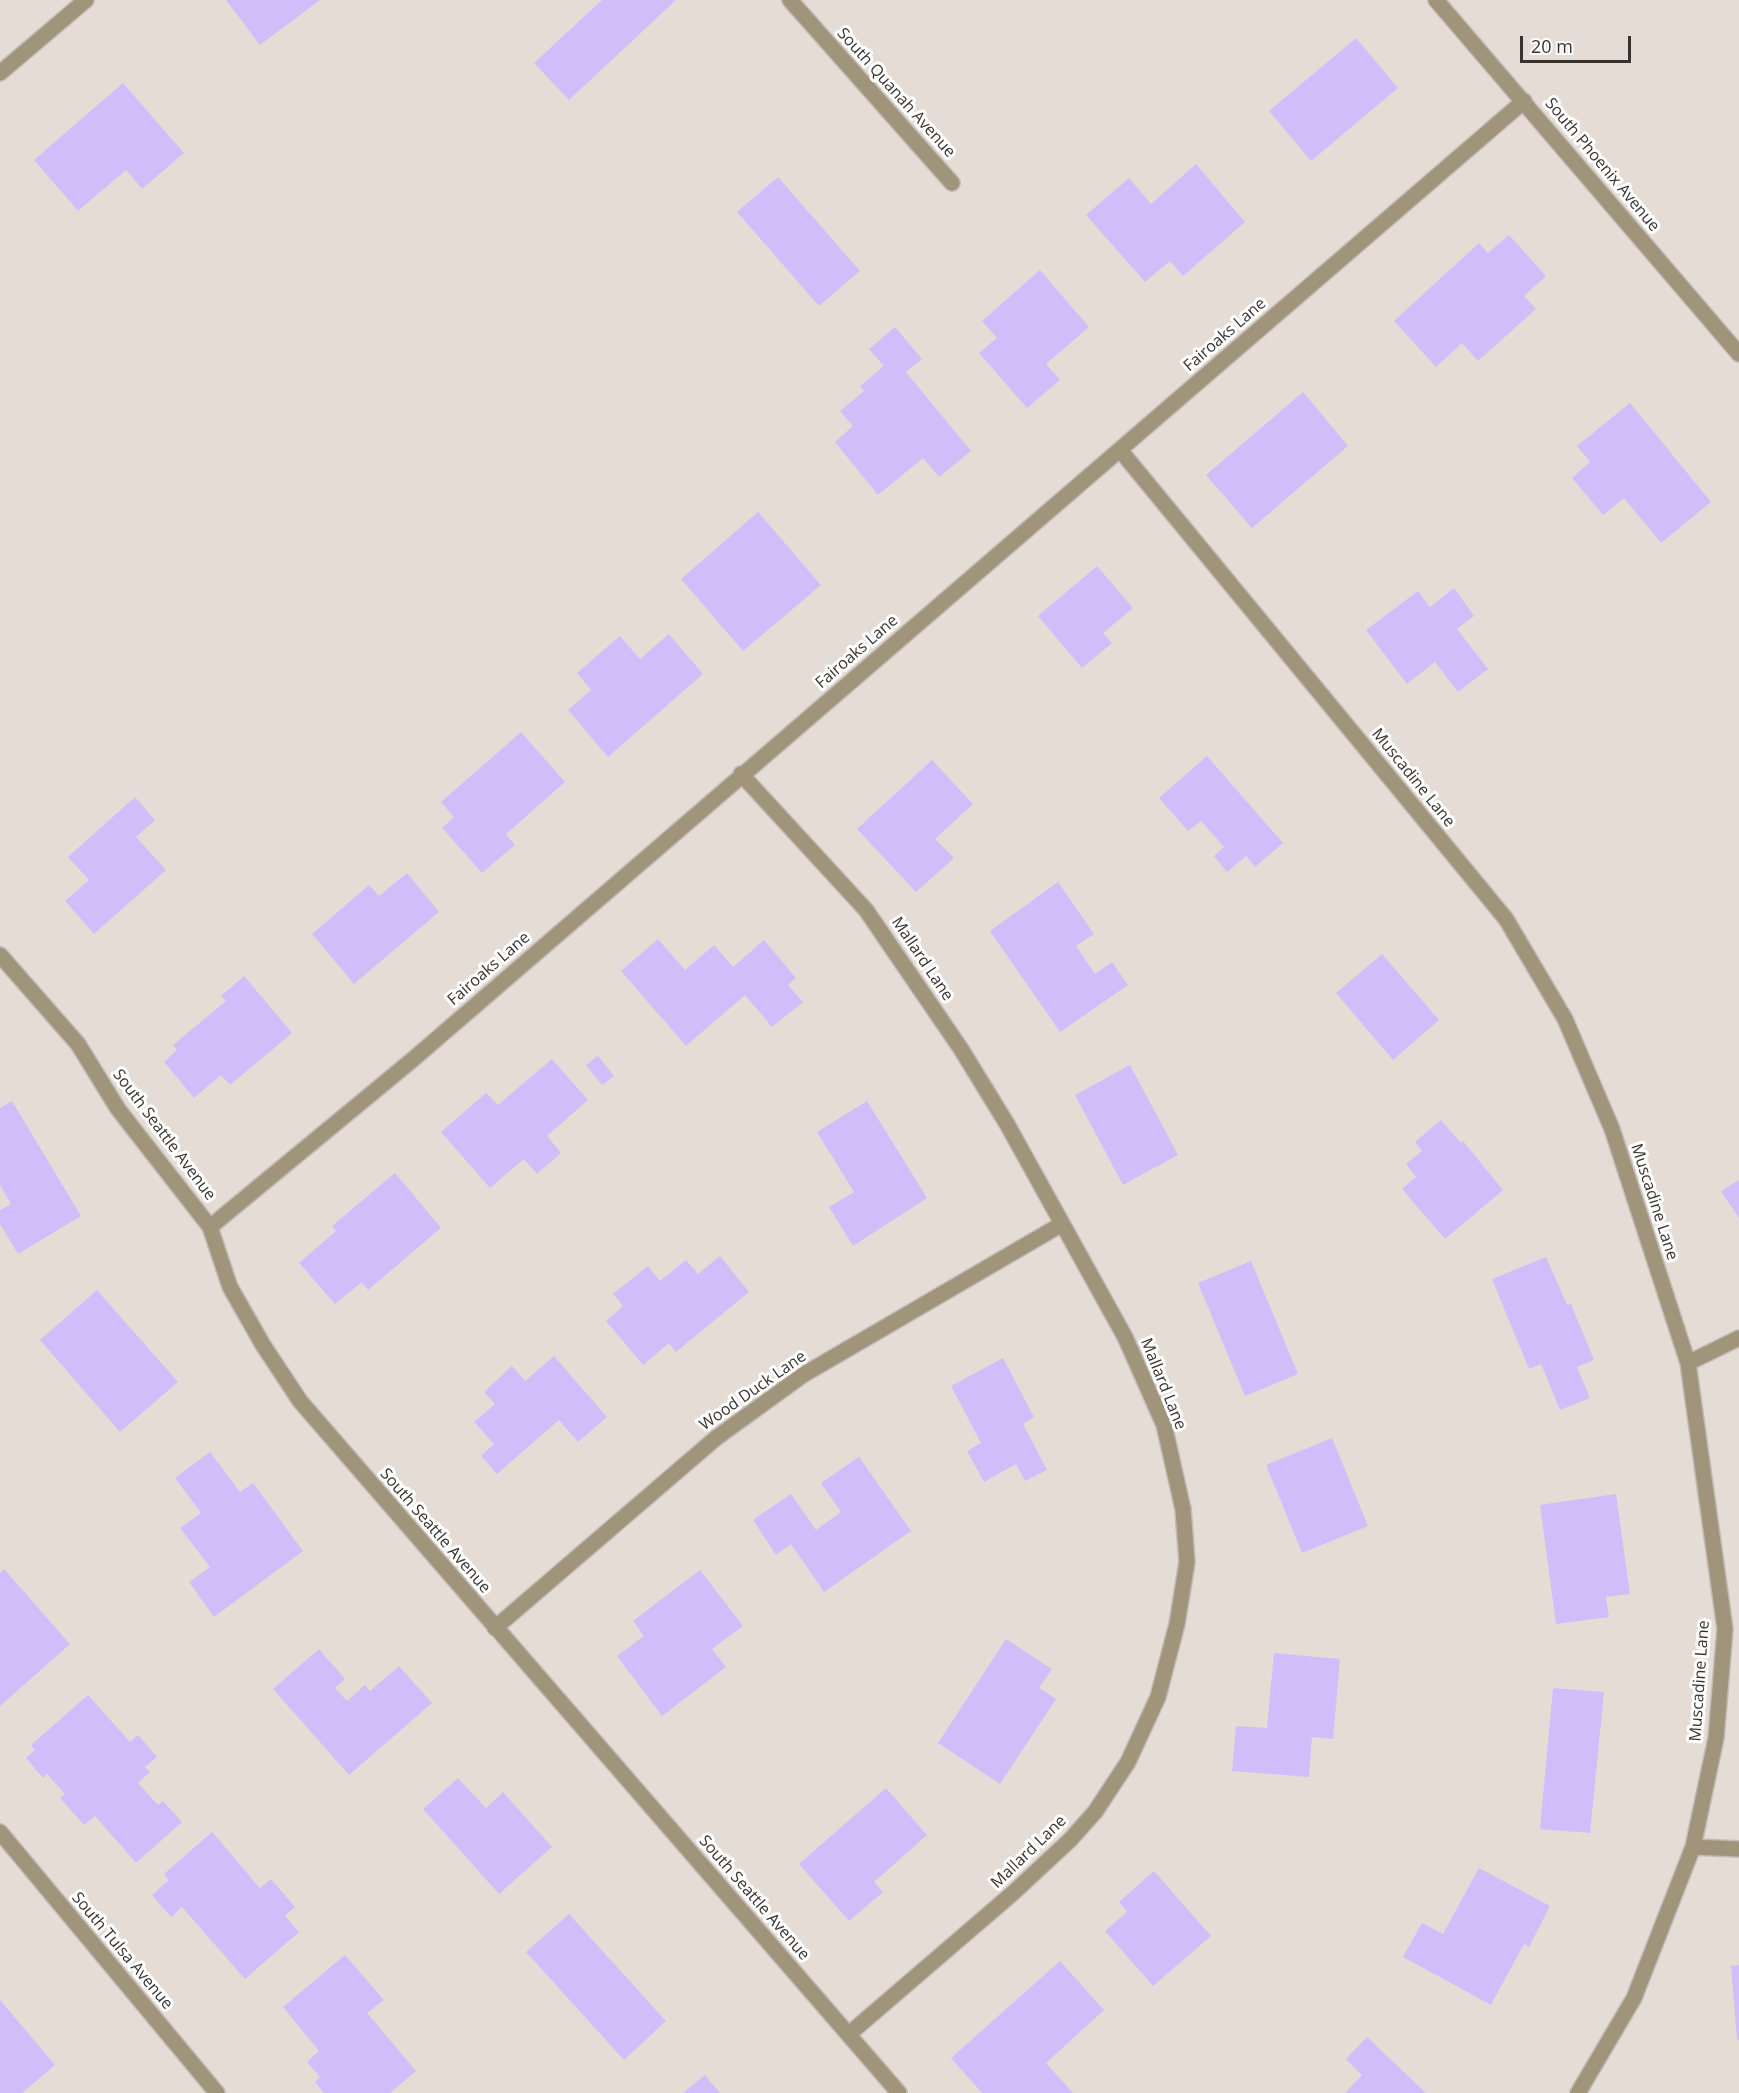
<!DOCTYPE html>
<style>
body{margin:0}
#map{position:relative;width:1739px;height:2093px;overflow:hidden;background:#e5dcd6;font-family:"Open Sans",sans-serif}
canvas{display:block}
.scale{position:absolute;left:1520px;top:36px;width:111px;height:27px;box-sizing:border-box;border:3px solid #363330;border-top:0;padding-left:8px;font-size:18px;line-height:21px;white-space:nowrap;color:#363330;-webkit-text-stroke:4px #fff;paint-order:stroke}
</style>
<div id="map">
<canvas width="1739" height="2093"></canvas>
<div class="scale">20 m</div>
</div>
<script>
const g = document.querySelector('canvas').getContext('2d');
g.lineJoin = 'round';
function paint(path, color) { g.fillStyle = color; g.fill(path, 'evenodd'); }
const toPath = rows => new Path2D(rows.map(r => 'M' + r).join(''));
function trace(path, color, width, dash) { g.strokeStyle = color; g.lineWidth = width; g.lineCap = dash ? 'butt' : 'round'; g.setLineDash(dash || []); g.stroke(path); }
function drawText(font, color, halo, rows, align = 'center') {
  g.font = font + ' "Open Sans",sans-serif'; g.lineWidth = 6; g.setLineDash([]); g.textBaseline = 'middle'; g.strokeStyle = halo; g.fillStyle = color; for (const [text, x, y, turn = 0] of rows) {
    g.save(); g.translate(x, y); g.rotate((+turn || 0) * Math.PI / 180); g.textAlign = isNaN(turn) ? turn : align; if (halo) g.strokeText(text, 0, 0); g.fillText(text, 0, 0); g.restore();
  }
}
paint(toPath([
 [226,0,320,0,260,45],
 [602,0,676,0,569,100,534,63],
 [1356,38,1398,88,1311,161,1269,111],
 [123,83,184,153,142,189,126,170,78,211,34,160],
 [1196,164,1245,222,1183,276,1170,261,1145,282,1086,215,1129,178,1151,204],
 [778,177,860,271,819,306,737,212],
 [1509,235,1546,276,1524,296,1536,309,1478,361,1462,343,1436,367,1394,321,1479,243,1488,253],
 [1040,270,1089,327,1046,364,1060,380,1027,408,979,353,997,338,982,321],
 [895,327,922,359,906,372,971,451,939,477,923,458,878,495,835,442,853,426,840,411,864,391,860,386,884,366,869,349],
 [1303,392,1348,446,1252,528,1206,475],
 [1630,403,1711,502,1661,543,1624,498,1603,515,1572,478,1590,462,1577,446],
 [758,512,821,585,743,651,681,579],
 [1097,566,1133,608,1103,633,1112,643,1082,668,1038,616],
 [1454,588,1474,616,1457,629,1488,669,1458,692,1435,662,1407,684,1366,630,1418,591,1430,607],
 [669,634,703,674,608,757,568,710,591,690,577,673,620,636,640,659],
 [521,732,565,782,506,834,515,845,482,873,442,828,454,817,441,802],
 [1207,756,1283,843,1255,867,1246,856,1227,872,1214,856,1224,847,1201,821,1188,831,1159,798],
 [932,760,973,804,935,839,954,858,916,892,857,829],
 [135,797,155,820,136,837,166,870,94,934,65,901,89,880,68,857],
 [407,873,439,912,354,984,312,934,369,885,379,896],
 [1058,882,1094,934,1076,946,1095,974,1112,962,1128,985,1060,1032,990,931],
 [658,939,685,970,714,945,733,967,764,940,796,978,788,985,803,1002,772,1027,745,995,686,1046,621,971],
 [1382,954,1439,1020,1393,1060,1336,993],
 [244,976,292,1033,230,1085,221,1075,194,1098,164,1062,177,1050,173,1045,226,1001,221,996],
 [598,1056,614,1076,602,1085,586,1065],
 [552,1059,588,1100,547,1136,561,1153,537,1174,524,1159,490,1188,441,1132,486,1093,498,1105],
 [1130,1065,1178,1155,1123,1185,1075,1095],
 [12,1101,81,1216,18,1254,0,1224,0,1210,11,1204,0,1185,0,1108],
 [867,1101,927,1198,853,1246,829,1207,854,1192,817,1132],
 [1441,1120,1461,1143,1463,1141,1503,1190,1445,1239,1402,1189,1416,1177,1406,1164,1422,1151,1415,1142],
 [395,1173,441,1228,368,1290,362,1282,335,1304,299,1263,336,1231,332,1226],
 [1739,1180,1739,1218,1721,1191],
 [720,1256,749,1292,676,1352,669,1343,643,1365,606,1321,623,1306,613,1294,648,1266,660,1281,686,1260,698,1274],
 [1546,1257,1567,1305,1571,1304,1594,1360,1577,1367,1590,1398,1560,1410,1541,1364,1529,1369,1492,1279],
 [1251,1261,1298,1374,1245,1396,1198,1283],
 [97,1290,178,1382,120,1432,40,1340],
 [554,1356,607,1417,578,1442,559,1420,497,1474,481,1456,494,1444,474,1422,495,1404,484,1392,512,1366,525,1381],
 [1003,1358,1034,1417,1023,1424,1047,1470,1025,1481,1016,1464,984,1482,967,1451,981,1443,951,1386],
 [1332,1438,1368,1526,1302,1553,1266,1465],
 [210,1452,240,1492,253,1483,303,1551,214,1617,189,1582,210,1567,180,1528,201,1513,175,1478],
 [859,1457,911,1531,824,1592,791,1544,776,1555,753,1520,791,1494,816,1530,841,1512,821,1483],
 [1616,1494,1630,1594,1606,1597,1609,1617,1556,1624,1540,1505],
 [4,1569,70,1644,0,1706,0,1573],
 [700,1570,743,1626,712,1649,726,1667,662,1716,617,1656,644,1636,633,1621],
 [1006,1639,1052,1669,1039,1688,1056,1699,1000,1784,938,1743],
 [319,1649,345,1679,335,1688,347,1701,365,1685,370,1691,399,1666,432,1703,349,1775,273,1689],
 [1274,1653,1340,1659,1333,1739,1312,1737,1309,1777,1232,1771,1236,1726,1267,1728],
 [1553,1688,1604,1692,1590,1833,1540,1829],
 [88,1695,130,1742,138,1735,157,1757,145,1767,150,1772,138,1783,158,1805,163,1801,182,1822,136,1863,95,1816,84,1825,60,1798,65,1794,47,1774,43,1778,26,1758,35,1750,31,1745],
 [458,1778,486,1808,503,1792,552,1847,499,1894,423,1809],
 [886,1788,927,1835,874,1882,883,1892,849,1921,799,1864],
 [212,1832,260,1888,271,1879,295,1907,285,1916,299,1932,245,1979,182,1907,171,1917,152,1895,169,1880,164,1874],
 [1479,1868,1550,1906,1529,1947,1524,1944,1491,2005,1403,1957,1422,1923,1443,1934],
 [1154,1871,1211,1936,1153,1986,1105,1931,1127,1912,1119,1902],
 [569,1914,666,2021,624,2060,526,1952],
 [345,1955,384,2000,367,2013,416,2071,390,2093,324,2093,315,2082,320,2077,307,2062,319,2051,283,2007],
 [1060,1961,1104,2010,1046,2063,1073,2093,982,2093,951,2058],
 [1739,1965,1739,2040,1737,2040,1731,1966],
 [0,2000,55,2065,22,2093,0,2093],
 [1367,2037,1426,2093,1345,2093,1362,2075,1346,2059],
 [705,2075,720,2093,683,2093]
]), '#d2bdfb');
const minor = toPath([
 [790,0,952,183],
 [0,73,86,0],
 [1120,450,1506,919,1565,1019,1612,1129,1688,1363,1725,1629,1716,1738,1693,1847,1634,1998,1578,2093],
 [741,774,866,910,961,1049,1007,1124,1125,1337,1164,1425,1183,1509,1187,1562,1177,1624,1158,1697,1128,1762,1095,1812,1070,1840,1013,1893,849,2034],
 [0,955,78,1044,118,1109,210,1227,230,1287,263,1345,300,1401,899,2093],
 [210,1227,411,1061,1524,101],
 [1688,1363,1739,1338],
 [495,1628,716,1438,803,1375,1062,1224],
 [0,1832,217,2093],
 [1693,1847,1739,1849]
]);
const tertiary = toPath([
 [1436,0,1739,354]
]);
trace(minor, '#c2bab5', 18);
trace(tertiary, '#c2bab5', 18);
trace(minor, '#a0957b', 15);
trace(tertiary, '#a0957b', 15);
drawText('16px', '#363330', '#fff', [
 ["South Quanah Avenue",896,93,48],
 ["South Phoenix Avenue",1602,165,50],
 ["Fairoaks Lane",1225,335,-41],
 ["Fairoaks Lane",857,652,-41],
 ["Muscadine Lane",1413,778,51],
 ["Mallard Lane",922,959,56],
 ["Fairoaks Lane",489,969,-41],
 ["South Seattle Avenue",164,1135,53],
 ["Muscadine Lane",1654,1202,72],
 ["Mallard Lane",1163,1384,68],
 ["Wood Duck Lane",753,1391,-35],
 ["South Seattle Avenue",435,1531,49],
 ["Muscadine Lane",1700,1681,-86],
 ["Mallard Lane",1029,1852,-44],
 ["South Seattle Avenue",754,1898,49],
 ["South Tulsa Avenue",122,1951,50]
]);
</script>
